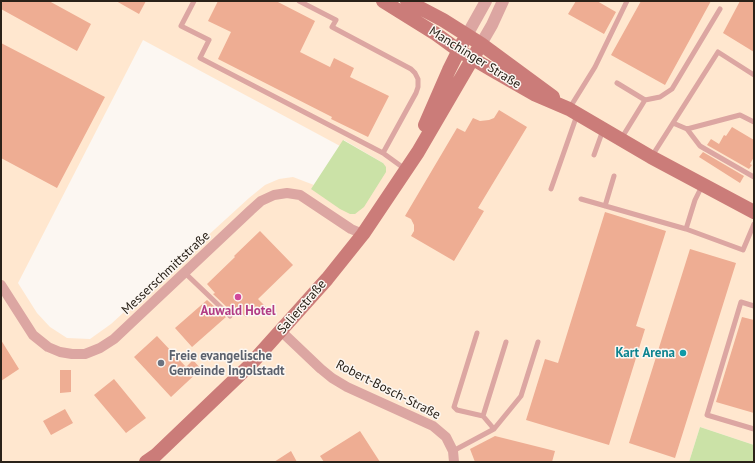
<!DOCTYPE html>
<meta charset="utf-8">
<style>
body{margin:0}
#map{position:relative;width:755px;height:463px;overflow:hidden;background:#fcf7f2;font-family:"PT Sans",sans-serif}
canvas{display:block}
.frame{position:absolute;inset:0;border:2px solid #2a2219;pointer-events:none}
</style>
<div id="map">
<canvas width="755" height="463"></canvas>
<div class="frame"></div>
</div>
<script>
const g = document.querySelector('canvas').getContext('2d');
g.lineJoin = 'round';
function paint(path, color) { g.fillStyle = color; g.fill(path, 'evenodd'); }
const toPath = rows => new Path2D(rows.map(r => 'M' + r).join(''));
function trace(path, color, width, dash) { g.strokeStyle = color; g.lineWidth = width; g.lineCap = dash ? 'butt' : 'round'; g.setLineDash(dash || []); g.stroke(path); }
function drawText(font, color, halo, rows, align = 'center') {
  g.font = font + ' "PT Sans",sans-serif'; g.lineWidth = 3; g.setLineDash([]); g.textBaseline = 'middle'; g.strokeStyle = halo; g.fillStyle = color; for (const [text, x, y, turn = 0] of rows) {
    g.save(); g.translate(x, y); g.rotate((+turn || 0) * Math.PI / 180); g.textAlign = isNaN(turn) ? turn : align; if (halo) g.strokeText(text, 0, 0); g.fillText(text, 0, 0); g.restore();
  }
}
paint(toPath([
 [1,1,754,1,754,445,700,427,689,462,1,462],
 [143,40,340,146,344,140,383,163,311,189,314,185,293,177,279,179,265,185,249,198,111,324,90,339,67,338,50,327,37,313,18,283]
]), '#ffe7cf');
paint(toPath([
 [343,140,383,163,386,167,386,172,364,207,355,214,350,214,340,209,311,189],
 [700,427,754,445,754,462,689,462]
]), '#cbe2a7');
paint(toPath([
 [3,1,49,1,91,24,77,51,1,9,1,4],
 [116,1,146,1,139,14],
 [218,1,276,1,315,21,300,52,330,67,334,58,354,68,350,77,389,96,368,137,331,119,332,117,218,59,231,32,208,21],
 [576,1,597,1,616,12,604,34,568,14],
 [641,1,711,1,665,85,611,55],
 [740,1,754,1,754,52,723,33],
 [1,43,105,97,57,188,1,158],
 [499,110,527,127,478,208,484,211,454,261,411,236,414,231,414,225,411,219,405,216,457,128,465,132,473,118,480,121,489,120,494,118],
 [732,127,754,140,754,157,750,164,752,165,749,169,707,145,711,139,719,144,724,135,726,136],
 [703,152,744,176,740,183,699,157],
 [605,212,666,231,636,326,645,329,609,445,526,420,545,359,558,363],
 [260,231,293,265,258,299,266,307,256,315,252,311,246,317,236,308,232,312,213,294,215,293,207,284,235,257,234,256],
 [690,249,736,263,675,458,629,443],
 [207,300,226,317,192,347,175,328],
 [742,317,754,320,754,413,716,402],
 [157,336,186,367,193,360,201,369,171,397,134,357],
 [1,340,19,369,1,381],
 [60,370,71,370,71,392,60,393],
 [114,379,146,418,126,433,94,395],
 [65,409,73,423,51,435,43,421],
 [360,431,380,462,324,462,320,456],
 [495,436,555,451,552,462,475,462,470,449],
 [291,451,297,462,274,462]
]), '#eead93');
trace(toPath([
 [194,1,181,26,209,40,200,58,383,153,405,169],
 [299,1,336,20,332,27,411,69,415,73,418,79,418,87,416,93,383,153],
 [617,83,645,100,621,139],
 [645,100,660,97,672,89,720,9],
 [569,109,595,67,627,1],
 [673,123,687,129,740,115,754,122],
 [687,129,700,146,754,177],
 [594,155,603,130],
 [652,156,718,52,754,75],
 [702,186,695,200,686,229,743,250,754,224],
 [551,189,577,115],
 [581,199,686,229],
 [605,206,614,176],
 [185,273,230,316],
 [754,306,741,302,707,415,754,429],
 [477,333,454,407,457,410,483,416,494,429],
 [483,416,506,342],
 [453,451,494,429,521,396,538,342]
]), '#dca6a2', 5);
trace(toPath([
 [1,285,33,335,48,347,60,352,72,354,85,354,100,348,114,339,251,210,261,201,274,195,287,193,300,195,351,229,363,234],
 [281,331,321,369,332,378,347,387,433,426,446,437,453,451,454,462]
]), '#dca6a2', 10);
trace(toPath([
 [467,35,486,1],
 [481,44,492,25,503,1]
]), '#dca6a2', 12);
trace(toPath([
 [383,1,436,34,458,50,492,70,534,94,569,109,651,157,754,212],
 [407,1,443,20,481,44,553,97],
 [425,125,449,70,463,42],
 [146,462,156,455,249,366,327,279,363,234,418,152,481,44]
]), '#cb7c79', 14);
for (const [x, y, r, color] of [
 [238,297,4,"#d1479c"],
 [683,353,4,"#0f9aa8"],
 [161,363,4,"#6b7280"]
]) { const dot = new Path2D(); dot.arc(x, y, r, 0, 2 * Math.PI); g.fillStyle = color; g.fill(dot); trace(dot, '#fcf7f2', 1.5); }
drawText('13px', '#2a2219', '#fcf7f2', [
 ["Manchinger Straße",475,58,32],
 ["Messerschmittstraße",166,273,-43],
 ["Salierstraße",302,307,-49],
 ["Robert-Bosch-Straße",388,390,27]
]);
drawText('bold 13px', '#b23c85', '#fcf7f2', [
 ["Auwald Hotel",238,311]
]);
drawText('bold 13px', '#0d838f', '#fcf7f2', [
 ["Kart Arena",675,353]
], 'right');
drawText('bold 13px', '#5b616d', '#fcf7f2', [
 ["Freie evangelische",169,356],
 ["Gemeinde Ingolstadt",169,371]
], 'left');
</script>
